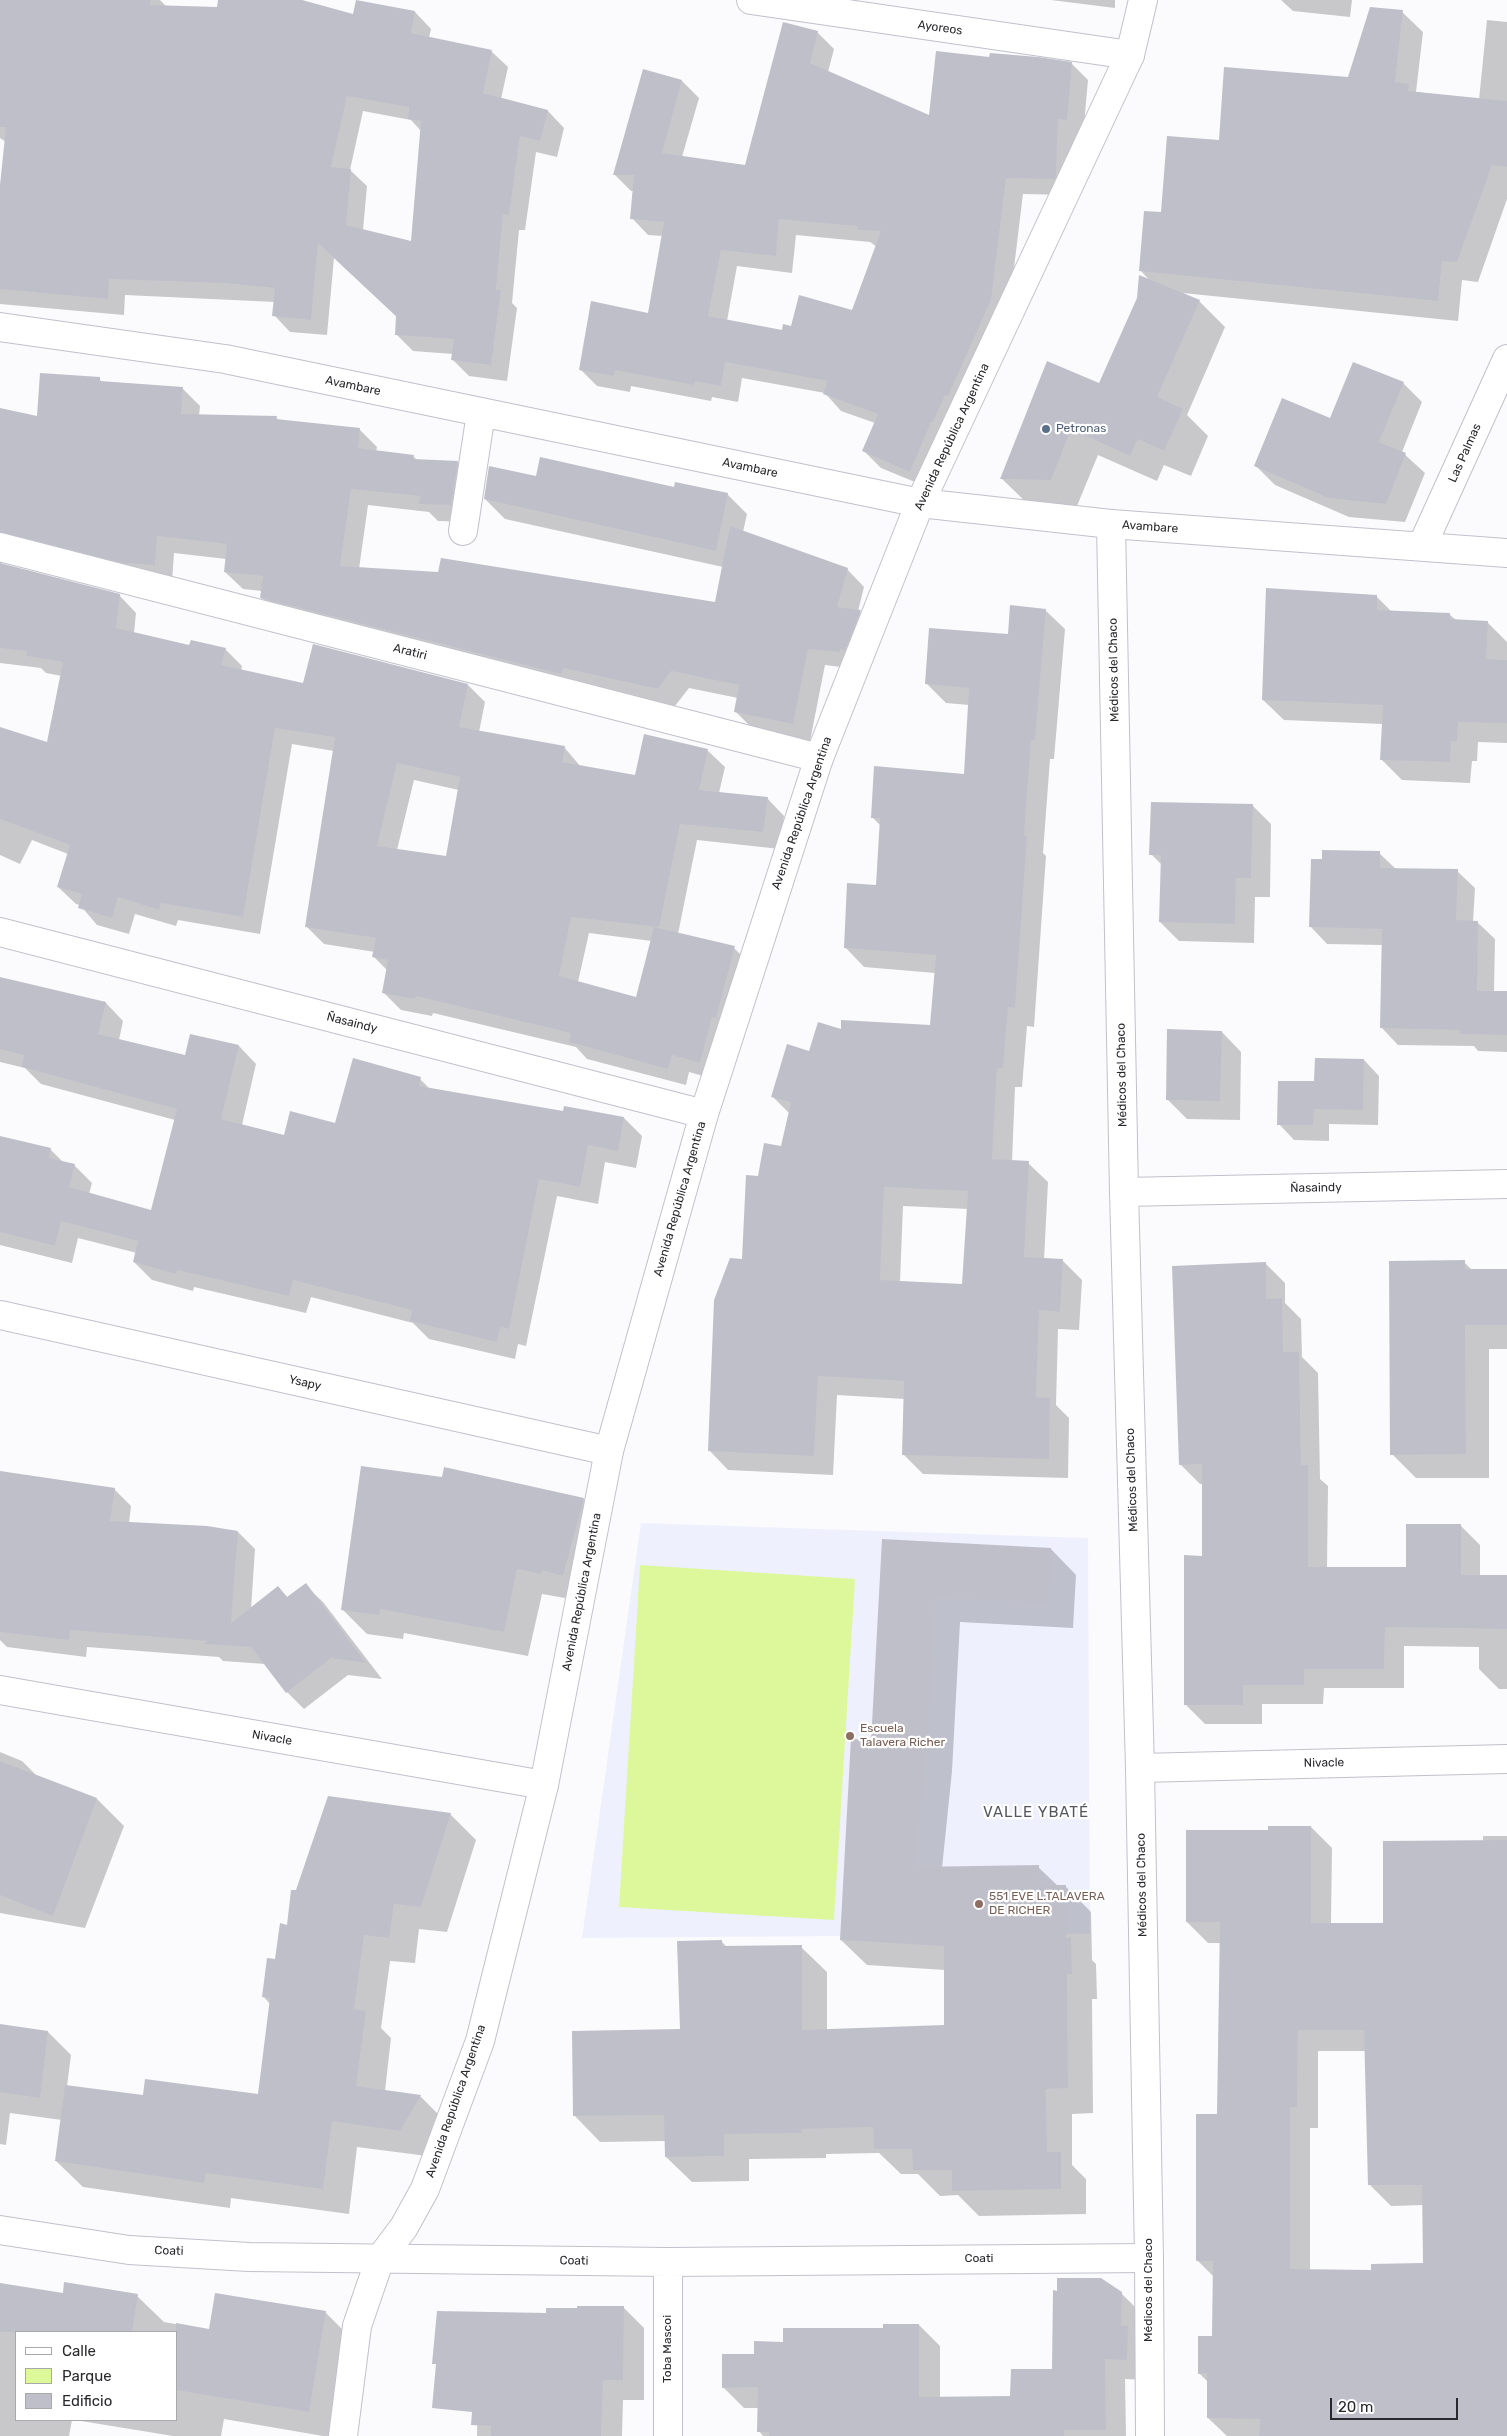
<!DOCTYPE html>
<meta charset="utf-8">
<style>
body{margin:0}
#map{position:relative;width:1507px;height:2436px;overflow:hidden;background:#fbfbfd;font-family:Rubik,sans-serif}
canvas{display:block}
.legend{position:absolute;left:15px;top:2331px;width:162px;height:90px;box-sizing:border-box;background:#fff;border:1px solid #a9a9ab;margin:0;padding:6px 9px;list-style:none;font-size:15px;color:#29292d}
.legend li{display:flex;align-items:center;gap:10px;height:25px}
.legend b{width:25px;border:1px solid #a9a9ab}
.scale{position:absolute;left:1330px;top:2398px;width:128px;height:22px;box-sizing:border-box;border:2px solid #29292d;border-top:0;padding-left:6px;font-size:15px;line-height:18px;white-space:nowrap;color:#29292d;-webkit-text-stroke:4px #fff;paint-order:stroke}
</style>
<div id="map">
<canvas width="1507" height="2436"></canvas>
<ul class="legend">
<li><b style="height:6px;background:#fff"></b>Calle</li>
<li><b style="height:14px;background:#ddf89b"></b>Parque</li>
<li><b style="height:14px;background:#bebfc9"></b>Edificio</li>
</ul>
<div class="scale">20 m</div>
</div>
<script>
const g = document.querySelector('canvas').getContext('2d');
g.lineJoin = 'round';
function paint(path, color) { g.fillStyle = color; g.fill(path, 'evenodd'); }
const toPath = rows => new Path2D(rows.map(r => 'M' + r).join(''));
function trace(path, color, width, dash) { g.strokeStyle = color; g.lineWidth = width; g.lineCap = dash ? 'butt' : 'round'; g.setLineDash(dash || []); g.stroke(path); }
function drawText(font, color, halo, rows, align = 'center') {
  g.font = font + ' Rubik,sans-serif'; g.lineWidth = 4.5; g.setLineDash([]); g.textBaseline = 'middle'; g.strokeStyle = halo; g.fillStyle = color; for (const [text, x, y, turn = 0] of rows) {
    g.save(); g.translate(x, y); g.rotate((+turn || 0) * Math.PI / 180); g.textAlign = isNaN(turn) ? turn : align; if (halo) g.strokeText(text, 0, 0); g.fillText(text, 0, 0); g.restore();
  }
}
paint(toPath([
 [641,1523,1088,1538,1090,1934,582,1938]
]), '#eef0fe');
paint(toPath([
 [640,1565,855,1579,834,1920,619,1907]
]), '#ddf89b');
paint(toPath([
 [0,0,160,0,167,7,218,9,219,0,298,0,354,15,415,12,431,29,429,38,491,51,508,67,501,99,548,111,564,128,557,157,536,152,525,230,519,230,512,303,517,308,507,381,469,376,452,359,453,354,413,351,396,334,397,317,334,258,327,335,290,332,274,315,275,302,125,295,124,315,0,304,0,196,6,142,0,138],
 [363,111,411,120,421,131,413,242,363,230,367,186,350,170],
 [1051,0,1115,0,1115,8],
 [1281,0,1352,0,1350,17,1293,11],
 [1402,12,1423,32,1416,92,1479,100,1487,20,1507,22,1507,199,1478,282,1462,280,1458,321,1183,293,1199,301,1225,327,1187,415,1208,436,1191,476,1164,465,1157,481,1098,455,1077,506,1028,504,1001,478,1100,384,1151,282,1141,271,1162,213,1221,141,1349,78],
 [817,32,834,49,828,72,930,117,990,59,1072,64,1088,80,1083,136,1075,136,1073,193,1071,195,1023,194,1008,317,927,487,881,468,864,451,875,423,841,411,825,393,742,378,738,402,712,397,711,401,631,386,630,392,597,386,580,369,649,314,663,236,648,235,632,218,634,191,631,191,614,174,644,70,682,81,699,98,682,157,746,167],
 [796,235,870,242,877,247,853,311,792,327,783,332,727,321,737,266,792,273],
 [99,379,103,383,183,389,200,406,199,416,276,417,279,421,359,429,377,447,376,452,413,456,417,460,457,462,475,479,468,522,438,521,429,512,368,505,359,569,716,603,723,567,505,519,485,499,537,477,727,494,747,514,743,532,847,569,864,587,858,611,877,629,857,669,825,665,810,741,753,729,736,712,738,698,689,688,675,706,279,615,261,597,262,591,243,589,225,572,226,559,174,553,172,582,2,560,2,565,119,595,136,613,134,633,190,646,225,649,242,666,241,671,304,685,313,645,468,685,485,702,479,732,564,747,581,767,636,777,707,750,725,767,719,793,767,798,784,816,780,849,697,840,678,934,734,948,751,965,717,1080,689,1072,686,1085,587,1059,576,1047,433,1013,432,1016,401,1010,384,993,388,971,374,957,375,952,324,944,307,927,334,751,292,744,260,934,178,920,176,926,135,914,129,934,97,925,80,905,76,904,58,887,68,854,32,840,20,864,0,855,0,728,48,744,62,676,46,673,41,668,0,663,0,409,38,417],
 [414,780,459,790,447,858,397,850],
 [589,933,652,941,637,998,578,982],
 [1403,383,1422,402,1402,452,1425,473,1405,522,1349,517,1275,485,1256,466,1331,419],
 [1377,597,1392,612,1449,614,1456,620,1487,622,1507,642,1507,743,1478,742,1477,761,1472,761,1470,783,1402,780,1381,759,1383,724,1284,720,1263,700],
 [1045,610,1065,629,1054,759,1050,759,1043,853,1046,856,1034,1027,1027,1026,1022,1087,1015,1087,1012,1162,1028,1163,1048,1182,1044,1260,1062,1260,1082,1280,1079,1330,1058,1329,1056,1405,1069,1418,1068,1478,923,1474,903,1454,905,1399,837,1395,833,1475,728,1470,709,1450,759,1177,782,1147,790,1114,772,1096,810,1053,842,1031,931,1027,935,973,864,967,845,947,877,887,881,826,872,817,966,775,969,705,946,703,927,684,1009,635],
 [903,1206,968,1209,963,1285,900,1282],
 [1252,805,1271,824,1270,897,1255,897,1254,943,1179,941,1160,922,1162,865,1151,854],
 [1379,853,1396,869,1457,871,1475,888,1473,922,1477,922,1495,939,1494,992,1507,993,1507,1052,1478,1051,1474,1046,1398,1045,1381,1027,1383,945,1327,944,1310,926],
 [0,978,106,1003,123,1021,119,1040,186,1057,239,1046,256,1064,242,1125,285,1137,336,1124,420,1079,431,1090,564,1113,565,1108,624,1118,642,1136,636,1168,605,1162,598,1204,557,1196,526,1346,518,1344,515,1359,429,1339,413,1323,311,1297,306,1313,194,1287,193,1291,152,1280,134,1262,137,1253,78,1238,72,1263,0,1245,0,1139,50,1149,64,1163,74,1165,92,1183,89,1194,152,1211,175,1120,41,1084,25,1068,0,1062],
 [1222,1032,1241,1052,1240,1120,1187,1119,1167,1099],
 [1364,1060,1379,1076,1378,1125,1329,1124,1329,1141,1294,1140,1279,1124,1315,1082],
 [1464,1262,1473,1271,1507,1271,1507,1349,1489,1349,1489,1478,1416,1478,1392,1454],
 [1265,1263,1285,1283,1285,1303,1301,1319,1302,1357,1318,1373,1320,1479,1328,1486,1327,1568,1408,1568,1461,1526,1480,1545,1480,1576,1507,1576,1507,1689,1499,1689,1479,1669,1479,1647,1404,1646,1404,1688,1324,1688,1323,1704,1262,1704,1262,1724,1205,1724,1185,1704,1203,1557,1203,1484,1200,1484,1180,1464],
 [114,1489,131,1506,129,1523,238,1532,255,1549,251,1609,278,1588,288,1598,305,1585,323,1602,382,1679,348,1675,304,1709,287,1692,265,1664,223,1661,219,1657,87,1647,86,1657,7,1647,0,1640,0,1497],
 [583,1499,608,1524,587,1600,567,1594,565,1598,542,1594,528,1656,404,1633,403,1639,367,1634,342,1609],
 [883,1540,1051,1549,1076,1575,1073,1628,960,1622,952,1771,942,1868,1038,1867,1058,1886,1065,1886,1091,1912,1092,1960,1096,1964,1097,1999,1092,1999,1093,2113,1072,2114,1072,2165,1086,2179,1086,2214,979,2216,958,2195,940,2196,918,2174,901,2174,879,2153,826,2154,826,2158,749,2159,749,2181,692,2182,666,2157,666,2141,600,2142,575,2116,681,2030,721,1941,728,1948,801,1947,827,1972,827,2030,946,2026,945,1970,867,1965,841,1940,873,1744],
 [0,1752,22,1761,38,1777,97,1799,124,1826,85,1928,0,1913],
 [450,1814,476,1840,447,1932,419,1929,415,1963,390,1961,381,2028,391,2038,385,2091,420,2096,446,2122,427,2156,357,2147,349,2214,231,2198,230,2208,83,2187,56,2161,62,2120,10,2113,6,2145,0,2144,0,2025,48,2032,71,2055,67,2086,144,2096,259,2095,270,2004,263,1996,288,1926,297,1892],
 [1311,1827,1332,1848,1331,1924,1385,1924,1483,1842,1483,1836,1507,1836,1507,2436,1227,2436,1208,2418,1208,2382,1199,2373,1214,2338,1214,2277,1197,2260,1218,2115,1221,1943,1208,1943,1187,1922,1269,1831],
 [1318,2051,1366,2051,1370,2185,1391,2206,1424,2205,1424,2265,1373,2272,1310,2271,1310,2128,1318,2128],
 [0,2284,64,2294,137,2296,164,2322,210,2330,325,2312,352,2339,335,2436,323,2436,224,2419,221,2436,173,2436,75,2420,176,2420,176,2332,16,2332,16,2420,72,2420,69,2436,0,2436],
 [1121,2293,1142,2314,1147,2380,1125,2379,1126,2436,763,2436,759,2431,759,2408,744,2408,723,2387,755,2355,784,2343,919,2325,940,2346,940,2398,1012,2398,1053,2370],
 [623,2307,644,2328,644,2400,623,2400,622,2436,477,2436,479,2313,547,2314]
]), '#0003');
paint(toPath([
 [0,0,151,0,150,5,217,7,218,0,302,0,353,14,356,0,415,11,411,33,492,50,483,93,548,110,540,141,520,136,509,215,503,214,496,290,501,290,491,365,451,360,454,339,395,335,396,316,318,243,311,320,272,316,275,288,224,283,109,279,108,299,0,289,0,185,6,127,0,127],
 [347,96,409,107,408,119,421,121,411,241,346,225,351,169,331,167],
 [1370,7,1403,10,1395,82,1409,84,1408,91,1507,101,1507,167,1492,165,1457,262,1442,261,1438,301,1139,271,1144,211,1161,212,1167,136,1219,140,1224,67,1348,77],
 [783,22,818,31,810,63,929,115,936,51,989,57,990,53,1038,57,1072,62,1067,120,1058,119,1056,175,1055,179,1006,178,991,300,948,396,945,395,933,422,931,422,910,472,862,451,878,414,823,394,828,381,725,362,721,386,695,381,694,385,615,370,614,376,579,370,591,301,648,313,664,222,630,219,634,175,613,175,643,69,682,80,662,153,745,165],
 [779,219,857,226,857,230,881,231,852,310,799,295,791,326,783,324,782,330,708,316,721,250,776,256],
 [1139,275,1200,300,1157,397,1183,409,1164,451,1138,439,1130,456,1071,429,1051,480,1000,479,1047,361,1099,383,1137,298],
 [1353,362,1404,382,1379,442,1406,453,1386,504,1329,498,1254,466,1282,398,1330,418],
 [40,373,100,377,100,381,183,387,181,414,277,416,276,419,360,428,358,448,414,455,413,459,458,461,451,505,419,504,420,496,351,489,340,566,438,572,441,558,715,602,730,526,848,568,837,607,861,610,845,650,840,649,840,652,808,649,793,724,734,712,739,685,671,671,658,689,563,668,561,674,260,598,263,576,224,572,227,544,157,536,155,565,123,563,0,532,0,408,37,416],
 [540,457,674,487,675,482,728,493,716,551,484,499,489,466,536,476],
 [0,563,120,594,116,628,189,645,191,640,226,648,221,665,303,683,313,644,468,684,459,727,565,746,562,762,635,775,644,734,708,749,699,790,768,797,763,832,680,824,659,927,571,917,559,976,636,997,654,927,735,946,716,1018,712,1017,700,1063,672,1055,668,1069,569,1042,571,1033,416,996,415,999,382,993,388,960,372,957,376,938,305,927,335,737,275,728,243,917,161,903,159,910,118,897,112,918,78,908,82,894,57,887,70,845,0,819,0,727,47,742,63,662,27,656,27,651,0,648],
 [397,763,460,777,446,856,377,846],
 [1266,588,1377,595,1377,610,1450,613,1450,619,1488,621,1486,659,1507,660,1507,723,1458,722,1457,741,1451,741,1450,762,1380,760,1383,705,1262,700],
 [1010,605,1046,609,1035,740,1031,740,1024,835,1027,836,1015,1008,1008,1007,1003,1068,997,1068,992,1159,1029,1161,1024,1257,1063,1259,1060,1312,1039,1310,1036,1397,1050,1398,1049,1459,902,1455,904,1381,818,1376,814,1456,708,1451,714,1300,730,1258,742,1259,746,1175,758,1176,764,1143,781,1146,791,1102,771,1097,787,1044,809,1051,818,1022,841,1029,841,1020,930,1025,936,955,844,948,847,883,876,885,880,818,871,818,874,766,964,774,969,688,925,684,929,628,1008,634],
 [884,1187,968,1191,962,1284,880,1280],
 [1151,802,1253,804,1251,878,1236,878,1235,924,1159,922,1161,855,1149,855],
 [1322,850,1380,851,1380,868,1458,869,1456,920,1478,921,1477,991,1507,991,1507,1035,1460,1034,1460,1030,1380,1028,1382,929,1309,927,1311,859,1322,859],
 [0,977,106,1002,98,1034,185,1055,190,1034,239,1045,221,1119,284,1135,290,1111,335,1123,353,1058,421,1077,419,1086,563,1111,564,1106,624,1117,618,1151,588,1145,580,1187,539,1179,509,1329,500,1327,497,1342,410,1321,412,1310,293,1280,289,1296,177,1270,176,1274,133,1262,138,1241,61,1221,55,1246,0,1232,0,1136,51,1148,49,1158,75,1164,69,1187,151,1210,177,1109,22,1067,24,1055,0,1049],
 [1167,1029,1222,1031,1220,1101,1166,1100],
 [1315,1058,1364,1059,1363,1110,1314,1109,1313,1125,1277,1125,1278,1081,1314,1081],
 [1465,1260,1465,1269,1507,1269,1507,1325,1465,1325,1466,1454,1390,1455,1389,1261],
 [1266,1262,1266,1299,1282,1298,1283,1352,1299,1352,1301,1465,1308,1465,1308,1567,1406,1567,1406,1524,1461,1524,1461,1575,1507,1575,1507,1629,1385,1627,1384,1669,1304,1669,1304,1685,1243,1685,1243,1705,1184,1705,1184,1555,1202,1556,1202,1464,1179,1465,1172,1266],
 [361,1466,442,1477,444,1467,584,1498,563,1576,542,1570,541,1574,517,1569,504,1632,380,1609,379,1615,341,1610],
 [0,1471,115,1488,110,1521,207,1526,238,1531,231,1623,278,1586,287,1597,306,1583,366,1663,331,1658,286,1693,251,1647,204,1644,208,1641,70,1630,69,1640,0,1632],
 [882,1539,1051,1548,1048,1603,935,1597,927,1745,914,1867,1039,1865,1039,1885,1066,1885,1066,1938,1071,1937,1072,1974,1067,1974,1068,2088,1046,2089,1047,2152,1061,2152,1061,2189,952,2191,952,2170,913,2170,912,2149,874,2149,873,2127,801,2129,801,2133,724,2134,724,2156,665,2157,664,2115,573,2116,572,2031,680,2029,677,1941,722,1940,722,1946,802,1945,802,2030,944,2025,944,1946,840,1940,851,1738,871,1742],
 [0,1761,97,1798,53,1916,0,1895],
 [328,1796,451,1813,421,1907,394,1904,389,1938,364,1935,354,2009,366,2011,356,2086,421,2095,400,2131,332,2121,323,2189,206,2173,204,2183,55,2161,65,2085,143,2095,145,2079,258,2094,270,1998,262,1997,267,1958,275,1959,280,1923,287,1925,291,1890,296,1890],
 [1268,1826,1311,1826,1311,1923,1383,1923,1383,1841,1507,1840,1507,2436,1259,2436,1260,2419,1207,2418,1207,2373,1198,2374,1198,2336,1212,2336,1213,2261,1196,2261,1196,2114,1217,2114,1220,1922,1186,1922,1186,1830,1268,1830],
 [1298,2030,1364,2030,1368,2185,1422,2185,1423,2263,1371,2264,1371,2270,1290,2269,1290,2107,1297,2107],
 [0,2024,48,2031,40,2098,0,2092],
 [1057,2278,1101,2278,1122,2292,1121,2326,1128,2326,1127,2360,1105,2359,1106,2430,1064,2430,1064,2436,769,2436,769,2432,757,2432,758,2387,722,2388,722,2354,754,2354,754,2341,783,2342,783,2328,883,2328,883,2324,919,2324,919,2397,1010,2396,1011,2369,1052,2369,1053,2290,1057,2291],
 [64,2282,138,2294,132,2332,0,2332,0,2283,63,2293],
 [215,2293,326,2311,309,2412,176,2390,176,2323,209,2329],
 [577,2306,624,2306,623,2380,603,2380,601,2436,491,2436,491,2426,471,2425,472,2412,432,2408,436,2364,432,2364,437,2311,546,2313,546,2308,577,2308]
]), '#bebfc9');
const street = toPath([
 [751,0,1130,55],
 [0,327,225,359,920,503],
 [1111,524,1507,553],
 [463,531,481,413],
 [1422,546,1507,359],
 [0,547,819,758],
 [0,932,704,1114],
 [1124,1192,1507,1184],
 [0,1315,609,1451],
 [0,1690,544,1785],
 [1140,1768,1507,1759],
 [0,2230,129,2250,249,2257,668,2262,1149,2258],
 [668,2436,668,2262]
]);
const secondary = toPath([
 [920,503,1111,524,1124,1192,1140,1768,1149,2258,1150,2436],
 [343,2436,357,2326,370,2288,380,2259,404,2227,425,2189,480,2041,544,1785,609,1451,704,1114,819,758,920,503,1130,55,1143,0]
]);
trace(street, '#c0c1cb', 30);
trace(secondary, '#c0c1cb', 30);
trace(street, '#fff', 28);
trace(secondary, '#fff', 28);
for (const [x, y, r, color] of [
 [1046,429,5,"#5c6f8a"],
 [850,1736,5,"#8d6e63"],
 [979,1904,5,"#8d6e63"]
]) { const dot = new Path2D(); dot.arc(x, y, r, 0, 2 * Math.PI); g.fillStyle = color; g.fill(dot); trace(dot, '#fff', 2); }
drawText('12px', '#29292d', '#fff', [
 ["Ayoreos",940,28,8],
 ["Avambare",353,386,12],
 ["Avenida República Argentina",952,437,-65],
 ["Las Palmas",1465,453,-66],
 ["Avambare",750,468,12],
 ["Avambare",1150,527,4],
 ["Aratiri",410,652,14],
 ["Médicos del Chaco",1114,670,-91],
 ["Avenida República Argentina",802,813,-71],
 ["Ñasaindy",352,1023,14],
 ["Médicos del Chaco",1122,1075,-91],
 ["Ñasaindy",1316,1188,-1],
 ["Avenida República Argentina",680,1199,-74],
 ["Ysapy",305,1383,13],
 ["Médicos del Chaco",1132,1480,-92],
 ["Avenida República Argentina",582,1592,-79],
 ["Nivacle",272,1738,10],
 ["Nivacle",1324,1763,-1],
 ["Médicos del Chaco",1142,1885,-91],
 ["Avenida República Argentina",456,2101,-71],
 ["Coati",169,2251,2],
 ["Coati",979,2259],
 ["Coati",574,2261,1],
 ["Médicos del Chaco",1149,2290,-90],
 ["Toba Mascoi",668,2349,-90]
]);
drawText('12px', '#4e5e75', '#fff', [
 ["Petronas",1056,429]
], 'left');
drawText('12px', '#785e54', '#fff', [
 ["Escuela",860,1729],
 ["Talavera Richer",860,1743],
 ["551 EVE L.TALAVERA",989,1897],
 ["DE RICHER",989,1911]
], 'left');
g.letterSpacing = '1px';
drawText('15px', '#55565f', '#fff', [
 ["VALLE YBATÉ",1036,1813]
]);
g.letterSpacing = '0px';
</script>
